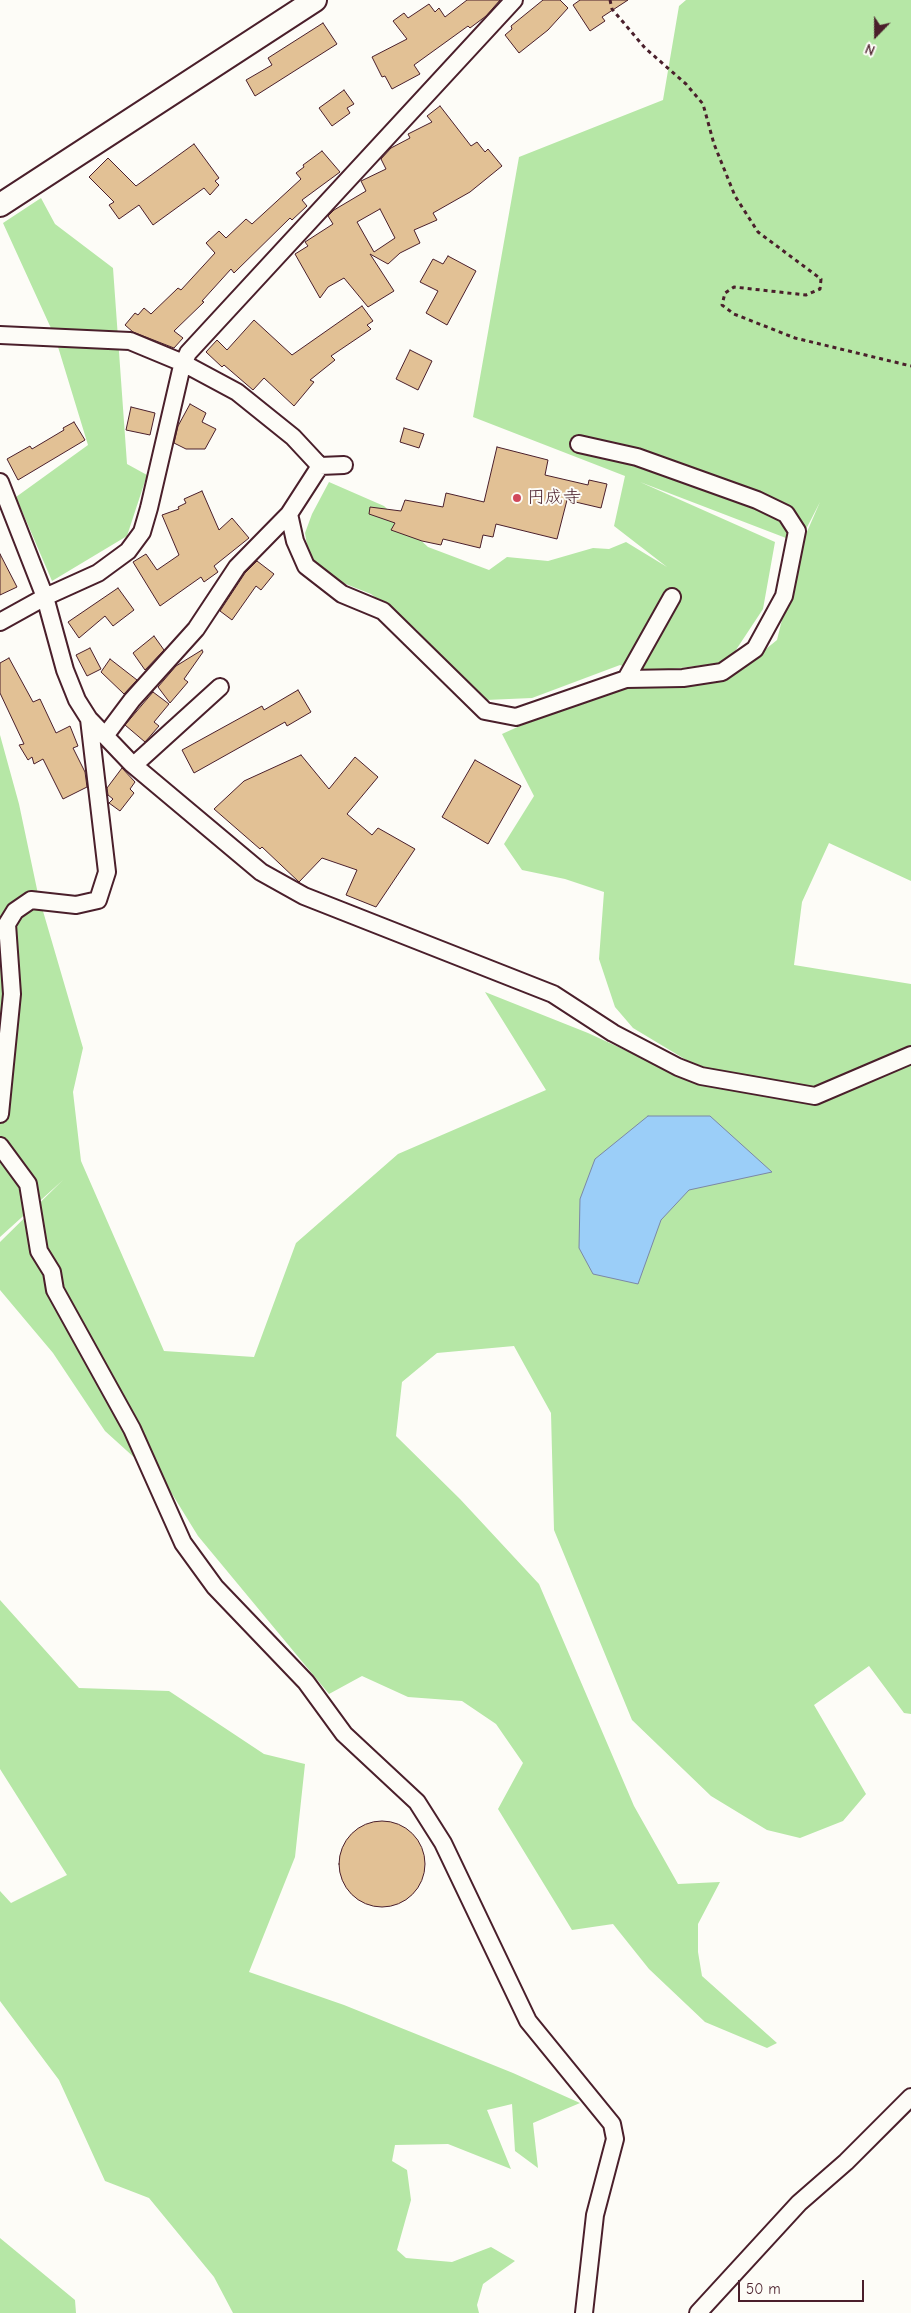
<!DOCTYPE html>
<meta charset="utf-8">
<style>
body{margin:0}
#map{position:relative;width:911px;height:2313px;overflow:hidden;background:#fdfcf7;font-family:"Comic Neue",sans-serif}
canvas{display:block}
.north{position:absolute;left:851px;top:10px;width:50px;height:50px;-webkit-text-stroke:4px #fdfcf7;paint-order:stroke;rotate:202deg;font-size:14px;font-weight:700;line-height:20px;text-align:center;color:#4a1f2b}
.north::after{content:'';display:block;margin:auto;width:18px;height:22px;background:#4a1f2b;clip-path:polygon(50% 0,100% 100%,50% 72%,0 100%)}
.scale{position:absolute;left:738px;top:2280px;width:126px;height:22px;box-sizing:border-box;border:2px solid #4a1f2b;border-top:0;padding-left:6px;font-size:15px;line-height:18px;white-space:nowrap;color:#4a1f2b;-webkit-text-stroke:4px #fdfcf7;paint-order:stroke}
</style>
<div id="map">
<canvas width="911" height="2313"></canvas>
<div class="north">N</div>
<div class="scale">50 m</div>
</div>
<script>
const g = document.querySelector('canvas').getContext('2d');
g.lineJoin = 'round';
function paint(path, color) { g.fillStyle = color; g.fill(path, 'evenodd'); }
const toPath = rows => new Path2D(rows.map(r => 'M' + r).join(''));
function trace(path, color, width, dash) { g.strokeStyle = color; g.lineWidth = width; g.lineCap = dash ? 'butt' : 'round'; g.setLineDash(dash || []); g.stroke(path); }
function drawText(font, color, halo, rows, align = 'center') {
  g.font = font + ' "Comic Neue","Klee One",sans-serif'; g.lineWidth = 4; g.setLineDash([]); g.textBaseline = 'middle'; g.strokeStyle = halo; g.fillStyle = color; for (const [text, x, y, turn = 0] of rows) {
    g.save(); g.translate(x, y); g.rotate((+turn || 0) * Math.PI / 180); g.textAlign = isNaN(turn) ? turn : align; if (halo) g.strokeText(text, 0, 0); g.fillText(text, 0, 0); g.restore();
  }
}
paint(toPath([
 [686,0,911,0,911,881,829,843,802,902,794,965,911,984,911,1714,904,1713,869,1666,814,1705,866,1794,843,1821,800,1838,767,1830,711,1796,632,1720,554,1530,551,1413,514,1346,437,1353,402,1382,396,1436,460,1499,539,1584,634,1806,678,1884,720,1882,698,1924,698,1952,702,1976,777,2043,767,2048,705,2022,649,1969,613,1924,572,1930,498,1809,523,1763,496,1724,462,1701,408,1697,362,1676,329,1694,198,1536,169,1489,105,1431,53,1353,0,1290,0,1242,63,1180,0,1237,0,735,19,804,38,894,83,1048,73,1092,81,1161,164,1351,254,1357,296,1243,398,1154,546,1090,485,992,588,1033,692,1081,698,1067,633,1028,615,1007,599,959,604,892,565,879,522,870,504,844,534,796,502,734,597,691,730,678,777,640,799,550,820,502,799,543,640,482,775,542,763,609,728,662,640,673,620,665,532,698,486,700,442,661,417,630,388,607,371,594,323,575,309,557,305,533,312,514,329,482,384,506,428,547,489,570,507,557,548,561,593,548,609,549,626,542,667,567,614,526,625,476,473,417,519,157,663,100,679,6],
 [41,198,55,224,113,268,127,464,147,475,127,536,52,581,16,497,88,445,55,337,3,223],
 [0,1600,79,1688,169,1691,264,1754,305,1764,295,1857,249,1972,344,2005,513,2073,580,2103,533,2123,538,2168,515,2151,512,2104,487,2110,511,2169,448,2144,395,2145,392,2161,407,2170,411,2200,397,2250,406,2258,452,2262,491,2247,515,2261,483,2284,477,2305,479,2313,233,2313,214,2277,149,2198,105,2181,59,2080,0,2001,0,1891,11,1903,67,1875,0,1769],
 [0,2238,75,2300,76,2313,0,2313]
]), '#b6e7a6');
const water = toPath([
 [648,1116,710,1116,772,1172,689,1190,661,1220,638,1284,593,1274,579,1248,580,1199,595,1159,648,1116]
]);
paint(water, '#9bcef8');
trace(water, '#7b88a6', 1);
const building = toPath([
 [467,0,500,0,486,16,470,28,468,26,414,65,420,74,392,89,385,76,382,77,372,57,407,39,393,21,404,13,408,18,429,4,435,12,439,8,445,17,467,0],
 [543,0,560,0,568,8,548,30,519,53,505,35,512,29,511,26,543,0],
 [580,0,628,0,602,17,605,21,590,31,573,5,580,0],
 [323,23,337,44,255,96,246,80,272,65,268,58,323,23],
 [344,90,354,104,347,108,350,113,332,126,319,108,344,90],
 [440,106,471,146,477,142,485,152,488,149,502,166,470,192,433,213,437,220,414,230,420,243,400,253,388,264,370,254,394,291,368,307,344,278,328,287,320,298,295,254,308,246,305,242,333,224,328,216,334,210,366,191,361,181,386,169,381,159,391,148,410,138,408,134,432,122,427,116,440,106],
 [380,209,395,238,374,252,357,222,380,209],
 [194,144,219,178,215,181,219,185,210,195,204,188,153,225,139,205,119,219,109,205,114,202,89,177,108,158,136,186,194,144],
 [322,151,340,172,302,200,307,206,292,220,290,218,234,273,231,269,202,301,204,302,174,331,183,338,174,348,133,332,125,325,135,313,138,315,144,308,151,314,178,288,181,290,215,253,206,243,219,231,226,238,246,219,252,224,301,179,296,173,304,167,303,165,322,151],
 [448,256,476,271,447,325,426,313,438,291,420,282,433,259,443,264,448,256],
 [362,306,373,321,367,325,371,329,331,356,335,360,310,380,314,382,294,406,264,378,253,390,224,365,222,367,206,352,217,340,227,350,254,320,292,355,362,306],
 [410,350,432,361,418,390,396,379,410,350],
 [190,404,206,413,202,422,216,429,205,449,186,449,174,443,178,426,190,404],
 [131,407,155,413,150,435,126,430,131,407],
 [74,422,85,440,18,480,7,459,30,446,32,449,64,430,63,428,74,422],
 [404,428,424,434,419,448,400,442,404,428],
 [497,447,548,460,545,475,588,485,589,480,607,484,601,508,567,500,557,539,496,524,493,537,483,535,480,548,443,539,441,545,422,541,391,530,395,523,369,514,370,507,401,511,405,500,443,507,446,493,484,502,497,447],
 [202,491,219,530,232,518,249,538,214,566,218,572,204,582,201,577,160,606,133,562,146,554,157,570,179,555,162,515,179,509,178,507,186,503,184,499,202,491],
 [0,554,17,587,0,595,0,554],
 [257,561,274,574,261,590,256,586,232,620,220,611,245,573,257,561],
 [118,588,134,610,113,626,105,616,79,638,68,622,118,588],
 [154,636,164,650,145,670,133,653,154,636],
 [90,648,101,669,87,676,76,655,90,648],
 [202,650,203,652,184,679,188,682,170,703,158,687,176,666,202,650],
 [9,658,33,702,40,699,56,733,70,726,78,746,73,748,85,772,87,787,63,799,43,759,34,764,32,757,28,760,19,745,24,744,0,693,0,663,9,658],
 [110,659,137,680,124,694,101,672,110,659],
 [298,690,311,712,287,726,285,722,194,773,182,750,262,706,264,710,298,690],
 [153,692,169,704,154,722,159,726,145,742,125,725,153,692],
 [301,755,329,789,355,757,378,777,347,814,372,835,378,828,415,849,376,907,346,895,357,870,322,858,299,882,262,847,260,849,214,809,244,781,301,755],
 [475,760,521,786,488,844,442,817,475,760],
 [122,768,135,782,130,789,134,793,120,811,109,803,113,799,108,795,107,788,122,768],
 '339 1864a43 43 0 1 1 86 0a43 43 0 1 1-86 0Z'
]);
paint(building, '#e2c195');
trace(building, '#4a1f2b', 1);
const street = toPath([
 [0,335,130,341,183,363,237,392,293,437,320,466,344,465],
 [320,466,289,514,295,541,306,566,342,594,383,611,485,711,516,717,626,679,683,678,722,672,755,649,784,596,797,531,786,514,757,500,637,457,579,444],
 [0,482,45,597,65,670,77,700,89,719,131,763,261,872,304,896,553,994,613,1033,678,1067,701,1076,815,1096,911,1055],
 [0,622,45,597,98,573,128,551,142,532,149,508,181,370,188,353,514,0],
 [626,679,672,597],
 [105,736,132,700,196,629,237,567,289,514],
 [134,765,220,687],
 [0,1114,12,994,7,924,15,911,31,900,76,905,98,900,107,872,89,719],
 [0,1146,28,1184,39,1251,52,1272,55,1290,132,1429,183,1543,215,1587,306,1682,344,1734,417,1802,443,1843,528,2021,612,2124,615,2139,595,2215,584,2313],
 [698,2313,799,2203,846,2162,911,2097]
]);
const secondary = toPath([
 [0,205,315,0]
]);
trace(street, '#4a1f2b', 20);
trace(secondary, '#4a1f2b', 26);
trace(toPath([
 [610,0,612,9,645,48,686,84,703,104,714,144,735,196,758,232,821,279,820,289,806,295,734,287,725,293,722,305,734,314,795,338,911,366]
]), '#4a1f2b', 3, [4, 4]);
trace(street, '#fdfcf7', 16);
trace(secondary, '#fdfcf7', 22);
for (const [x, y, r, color] of [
 [517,498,5,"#d1495b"]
]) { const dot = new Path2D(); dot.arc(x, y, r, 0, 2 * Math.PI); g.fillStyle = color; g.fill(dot); trace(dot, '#fdfcf7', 2); }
drawText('18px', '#4a1f2b', '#fdfcf7', [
 ["円成寺",527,498]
], 'left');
</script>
